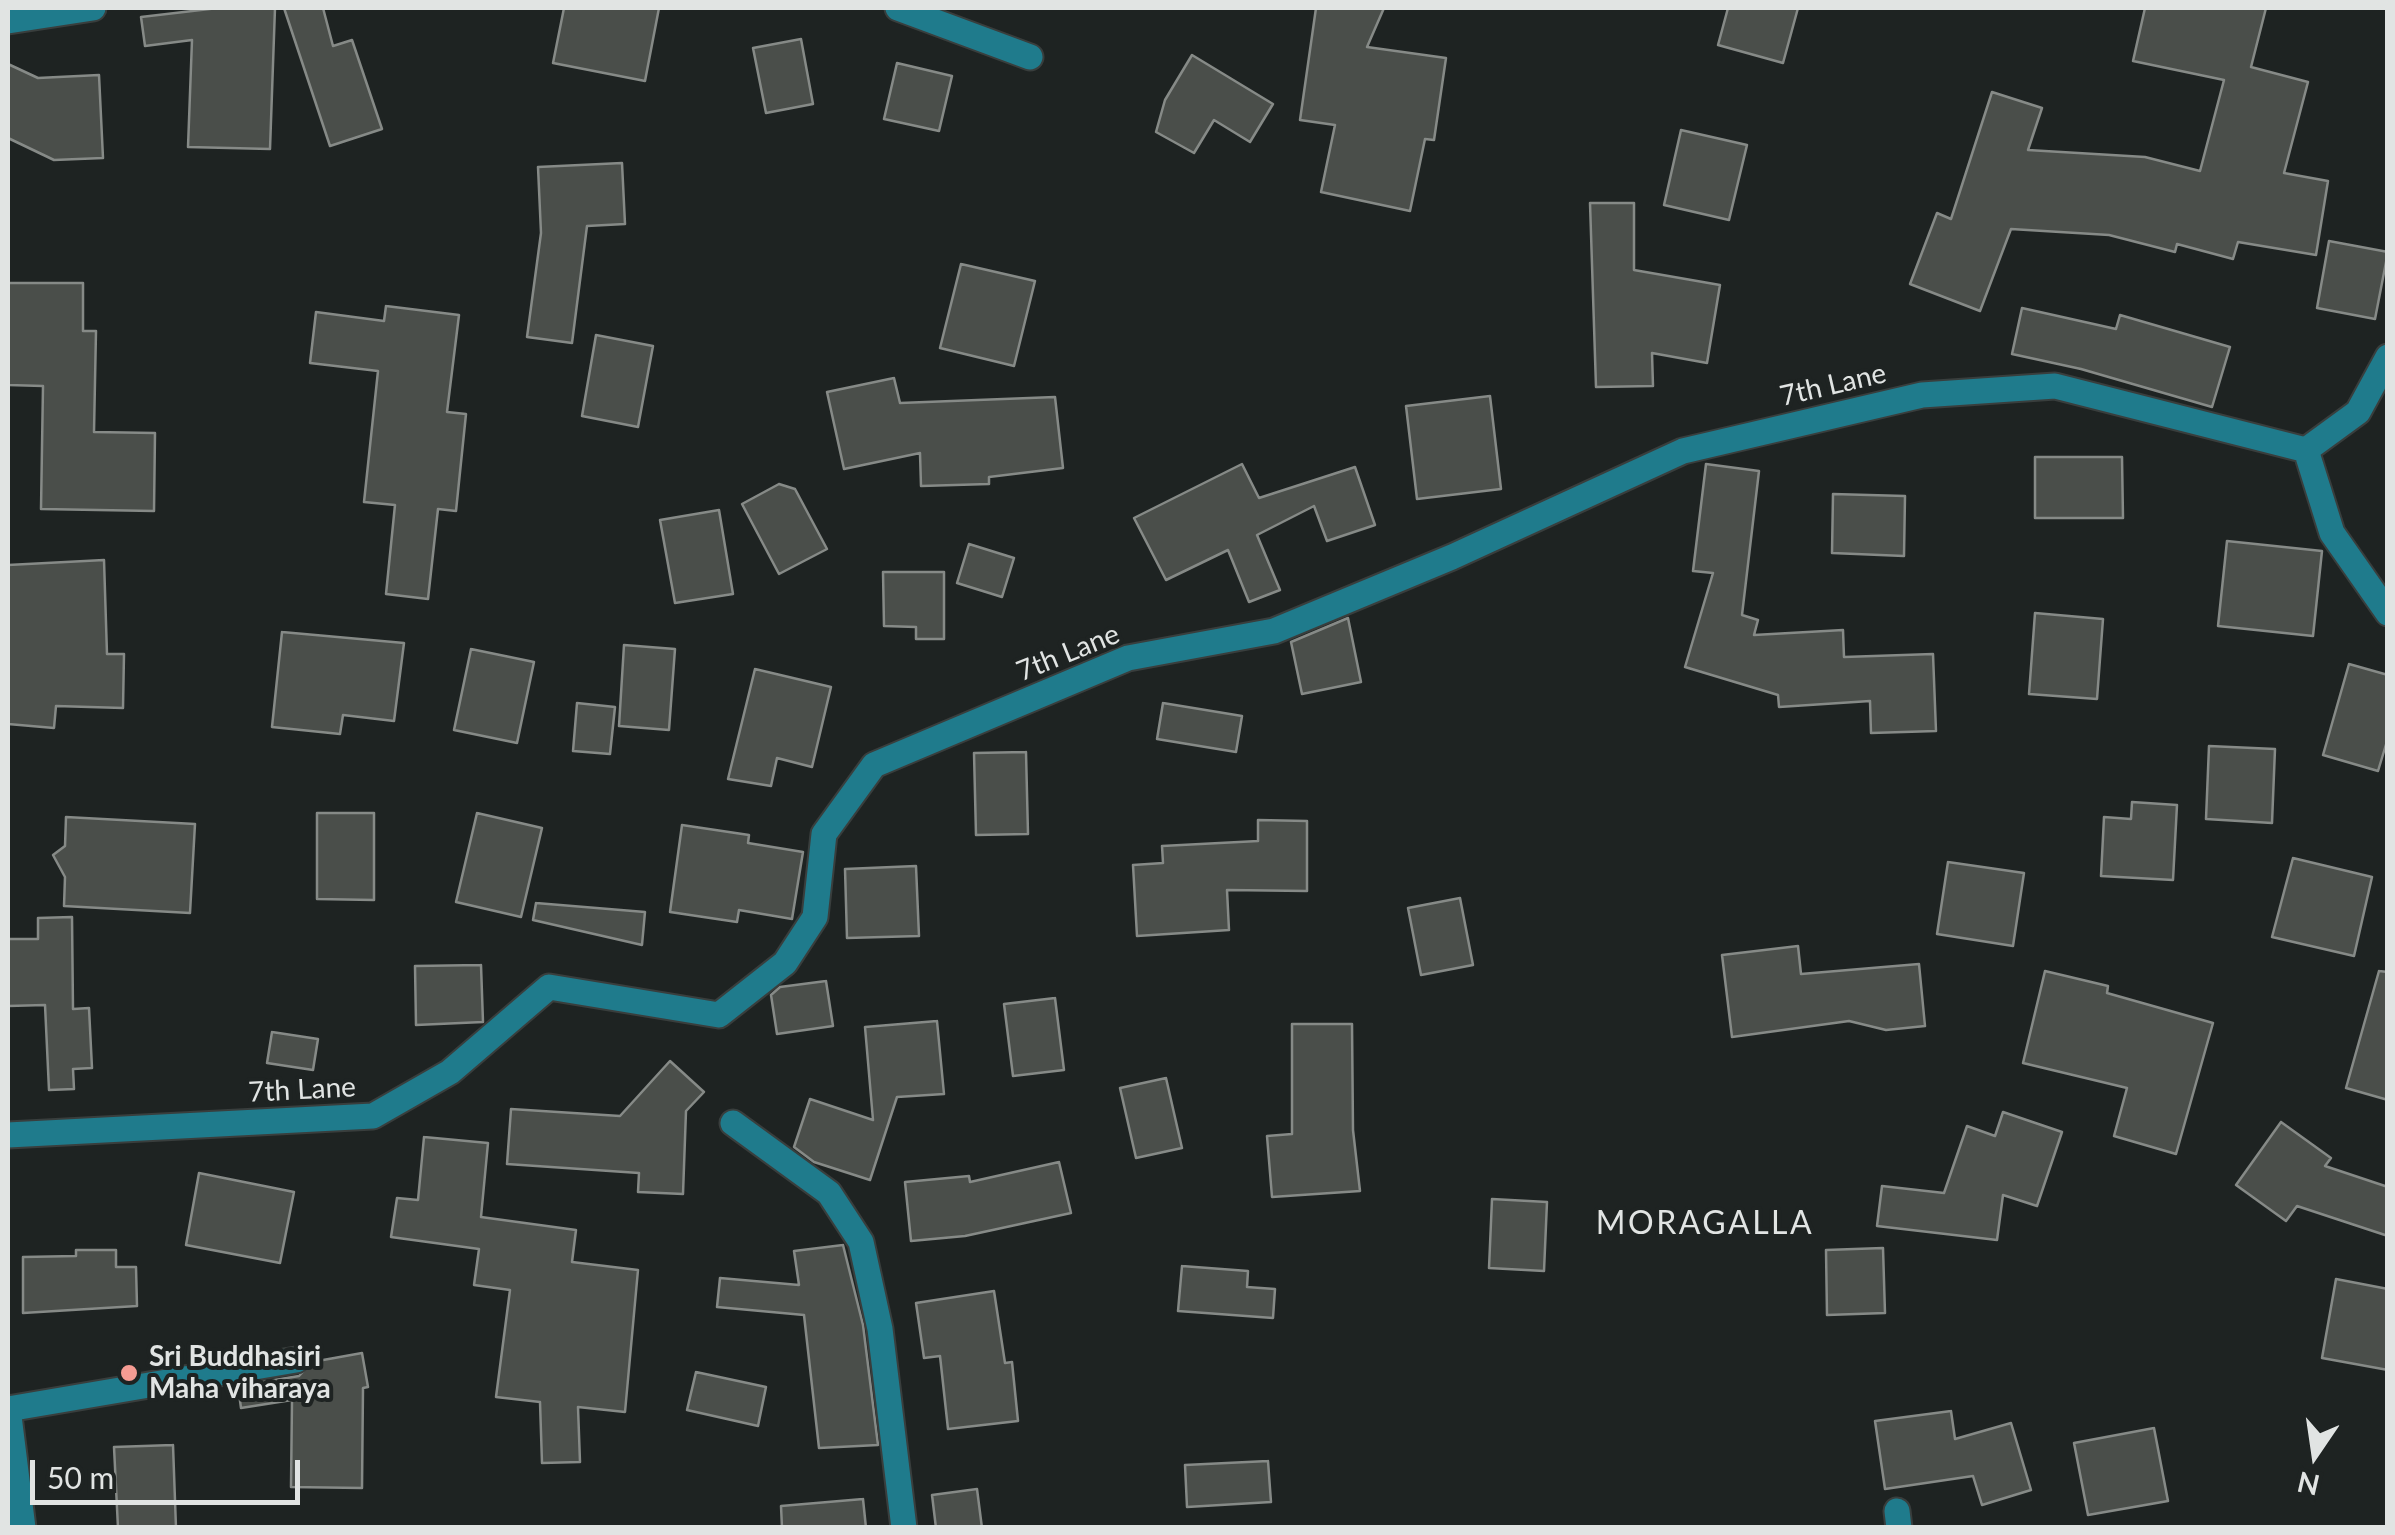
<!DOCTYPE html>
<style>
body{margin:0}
#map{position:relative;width:2395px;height:1535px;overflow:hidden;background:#1e2322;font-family:Lato,sans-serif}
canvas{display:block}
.frame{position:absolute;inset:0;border:10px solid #e1e4e3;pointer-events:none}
.north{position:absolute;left:2265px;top:1405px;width:100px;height:100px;-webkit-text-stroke:8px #1e2322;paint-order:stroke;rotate:193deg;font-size:28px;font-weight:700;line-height:40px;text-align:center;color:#e1e4e3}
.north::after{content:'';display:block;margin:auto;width:35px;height:45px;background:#e1e4e3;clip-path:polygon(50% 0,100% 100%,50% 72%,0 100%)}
.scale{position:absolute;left:30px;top:1460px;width:270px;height:45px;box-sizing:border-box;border:5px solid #e1e4e3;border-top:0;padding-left:12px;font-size:30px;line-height:35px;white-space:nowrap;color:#e1e4e3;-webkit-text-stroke:8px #1e2322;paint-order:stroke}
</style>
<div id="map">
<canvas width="2395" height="1535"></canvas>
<div class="frame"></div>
<div class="north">N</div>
<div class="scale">50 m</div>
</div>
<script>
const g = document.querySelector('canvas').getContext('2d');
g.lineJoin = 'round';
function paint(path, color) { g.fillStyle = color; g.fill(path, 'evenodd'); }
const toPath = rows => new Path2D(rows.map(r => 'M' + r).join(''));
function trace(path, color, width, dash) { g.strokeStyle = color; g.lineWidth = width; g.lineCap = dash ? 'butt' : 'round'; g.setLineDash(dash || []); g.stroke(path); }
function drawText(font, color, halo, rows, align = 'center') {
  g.font = font + ' Lato,sans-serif'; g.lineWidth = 8; g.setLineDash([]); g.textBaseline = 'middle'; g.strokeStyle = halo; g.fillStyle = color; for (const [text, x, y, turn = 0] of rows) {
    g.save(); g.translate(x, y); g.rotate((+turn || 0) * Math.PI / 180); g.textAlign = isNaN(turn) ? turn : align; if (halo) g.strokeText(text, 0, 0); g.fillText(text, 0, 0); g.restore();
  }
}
const building = toPath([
 [218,8,275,8,270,149,188,147,192,40,145,46,141,17,218,8],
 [284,8,323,8,333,46,352,40,382,129,330,146,284,8],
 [564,8,659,8,645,81,553,63,564,8],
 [1316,8,1384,8,1367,47,1446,58,1434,140,1425,139,1410,211,1321,192,1335,125,1300,120,1316,8],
 [1728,8,1798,8,1783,63,1718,45,1728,8],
 [2145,8,2266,8,2251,67,2308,82,2284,173,2328,181,2316,255,2238,242,2233,259,2177,244,2175,252,2109,235,2011,229,1980,311,1910,284,1937,213,1951,219,1992,92,2042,108,2028,150,2145,157,2200,171,2224,80,2133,61,2145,8],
 [801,39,813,104,766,113,753,48,801,39],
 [1192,55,1273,104,1250,142,1214,120,1194,153,1156,132,1165,100,1192,55],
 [897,63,952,76,939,131,884,119,897,63],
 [8,64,38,78,99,75,103,158,54,160,8,138,8,64],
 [1681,130,1747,145,1729,220,1664,205,1681,130],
 [622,163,625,224,587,226,572,343,527,337,541,233,538,167,622,163],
 [1590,203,1634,203,1634,270,1720,285,1707,363,1652,353,1653,386,1596,387,1590,203],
 [2329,241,2388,252,2375,319,2317,308,2329,241],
 [961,264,1035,281,1014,366,940,348,961,264],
 [8,283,83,283,83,331,96,331,94,432,155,433,154,511,41,509,43,386,8,385,8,283],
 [386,306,459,315,447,412,466,414,456,511,438,509,428,599,386,594,395,505,364,502,378,371,310,363,316,312,384,321,386,306],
 [2022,308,2116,329,2120,315,2230,347,2212,407,2081,369,2012,354,2022,308],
 [596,335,653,346,638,427,582,416,596,335],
 [894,378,900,403,1055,397,1063,468,989,477,989,484,921,486,920,453,844,469,827,392,894,378],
 [1490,396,1501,489,1417,499,1406,406,1490,396],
 [2035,457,2122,457,2123,518,2035,518,2035,457],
 [1242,464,1259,498,1355,467,1375,525,1327,541,1314,506,1257,535,1280,590,1249,602,1228,550,1166,580,1134,518,1242,464],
 [1706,464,1759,471,1742,615,1758,620,1754,635,1843,630,1844,657,1933,654,1936,731,1871,733,1870,701,1779,707,1778,695,1685,667,1713,573,1693,571,1706,464],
 [779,484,795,489,827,549,779,574,742,504,779,484],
 [1833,494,1905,496,1904,556,1832,553,1833,494],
 [719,510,733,594,675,603,660,520,719,510],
 [2227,541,2322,551,2313,636,2218,626,2227,541],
 [969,544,1014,558,1002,597,957,583,969,544],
 [104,560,107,654,124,654,123,708,56,706,54,728,8,724,8,565,104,560],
 [883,572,944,572,944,639,916,639,916,627,884,626,883,572],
 [2035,613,2103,619,2097,699,2029,694,2035,613],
 [1348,618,1361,682,1302,694,1291,642,1348,618],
 [282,632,404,643,394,721,343,715,340,734,272,727,282,632],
 [624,645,675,649,669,730,619,726,624,645],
 [471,649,534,662,517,743,454,730,471,649],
 [2349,664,2388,675,2388,738,2378,771,2323,755,2349,664],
 [755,669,831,687,812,767,777,758,771,786,728,779,755,669],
 [577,703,615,707,610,754,573,751,577,703],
 [1163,703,1242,716,1236,752,1157,739,1163,703],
 [2209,746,2275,749,2272,823,2206,819,2209,746],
 [1026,752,1028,834,976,835,974,753,1026,752],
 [2132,802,2177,805,2173,880,2101,876,2104,817,2131,819,2132,802],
 [317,813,374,813,374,900,317,899,317,813],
 [477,813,542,828,521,917,456,902,477,813],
 [66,817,195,824,190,913,64,906,65,877,53,855,65,846,66,817],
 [1258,820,1307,821,1307,891,1227,890,1229,930,1137,936,1133,865,1163,863,1162,846,1258,841,1258,820],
 [682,825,749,835,748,843,803,852,792,919,739,910,737,922,670,912,682,825],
 [2293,858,2372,877,2354,956,2272,937,2293,858],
 [1948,862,2024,873,2013,946,1937,934,1948,862],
 [916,866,919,936,847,938,845,869,916,866],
 [1460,898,1473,965,1421,975,1408,908,1460,898],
 [536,903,645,912,642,945,533,920,536,903],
 [72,917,73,1009,89,1008,92,1068,73,1069,74,1089,49,1090,45,1005,8,1006,8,939,38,939,38,918,72,917],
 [1798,946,1801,974,1919,964,1925,1026,1886,1030,1849,1021,1732,1037,1722,955,1798,946],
 [481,965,483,1022,416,1025,415,966,481,965],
 [2045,971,2108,986,2107,993,2213,1023,2176,1154,2114,1136,2127,1088,2023,1063,2045,971],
 [2379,971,2388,972,2388,1100,2346,1088,2379,971],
 [826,981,833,1026,777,1034,771,995,780,987,826,981],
 [1055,998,1064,1070,1013,1076,1004,1004,1055,998],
 [937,1021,944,1094,897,1097,870,1180,814,1162,794,1147,810,1099,873,1120,865,1027,937,1021],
 [1292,1024,1352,1024,1353,1130,1360,1191,1272,1197,1267,1136,1292,1134,1292,1024],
 [272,1032,318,1039,313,1070,267,1063,272,1032],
 [670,1061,704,1092,686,1111,683,1194,638,1192,639,1173,507,1164,511,1109,620,1116,670,1061],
 [1166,1078,1182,1148,1136,1158,1120,1088,1166,1078],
 [2003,1112,2062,1132,2037,1206,2003,1195,1997,1240,1877,1226,1882,1186,1944,1193,1967,1126,1995,1136,2003,1112],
 [2281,1122,2331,1158,2325,1166,2388,1187,2388,1236,2297,1206,2286,1221,2236,1185,2281,1122],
 [424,1137,488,1143,481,1217,576,1230,572,1262,638,1270,625,1412,578,1407,580,1462,542,1463,540,1402,496,1397,510,1290,474,1285,479,1249,391,1237,397,1198,418,1200,424,1137],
 [1059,1162,1071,1213,965,1236,911,1241,905,1182,969,1176,970,1182,1059,1162],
 [199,1173,294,1192,280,1263,186,1245,199,1173],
 [1492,1199,1547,1202,1544,1271,1489,1268,1492,1199],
 [843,1245,863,1325,878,1445,819,1448,804,1315,717,1307,720,1278,799,1285,794,1251,843,1245],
 [1883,1248,1885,1313,1827,1315,1826,1250,1883,1248],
 [76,1250,116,1250,116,1267,136,1267,137,1306,23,1313,23,1257,76,1256,76,1250],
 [1182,1266,1248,1271,1247,1287,1275,1289,1273,1318,1178,1311,1182,1266],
 [2336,1279,2388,1289,2388,1370,2322,1358,2336,1279],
 [994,1291,1005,1363,1012,1362,1018,1421,948,1429,940,1356,924,1358,916,1303,994,1291],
 [362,1353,368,1387,363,1388,362,1488,291,1487,292,1400,241,1408,238,1386,299,1376,312,1362,362,1353],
 [696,1372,766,1387,758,1426,687,1410,696,1372],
 [1951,1411,1955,1439,2011,1423,2031,1490,1982,1505,1973,1476,1885,1489,1875,1421,1951,1411],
 [2154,1428,2168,1501,2088,1515,2074,1443,2154,1428],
 [173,1445,176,1528,118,1528,114,1447,173,1445],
 [1268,1461,1271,1502,1187,1507,1185,1465,1268,1461],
 [977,1489,982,1528,936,1528,932,1495,977,1489],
 [863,1499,866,1528,782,1528,781,1506,863,1499]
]);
paint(building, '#4a4e4a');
trace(building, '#868a87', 2.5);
const minor = toPath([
 [898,8,1030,57],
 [8,21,93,8],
 [2306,450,2332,533,2388,613],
 [733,1123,829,1193,861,1242,880,1329,904,1528],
 [8,1135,373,1116,450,1072,549,987,719,1015,785,963,815,917,824,834,874,765,1128,658,1274,631,1452,557,1683,451,1922,395,2055,386,2306,450,2358,412,2388,357],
 [8,1408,23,1528],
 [8,1409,296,1360],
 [1897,1511,1899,1528]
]);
trace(minor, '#393e3d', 29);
trace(minor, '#1f7b8c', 25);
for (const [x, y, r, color] of [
 [129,1373,10,"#f59c93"]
]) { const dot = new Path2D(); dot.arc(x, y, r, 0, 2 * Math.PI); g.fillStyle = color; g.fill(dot); trace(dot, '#1e2322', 4); }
drawText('28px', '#e1e4e3', '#1e2322', [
 ["7th Lane",1833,385,-13],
 ["7th Lane",1068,653,-22],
 ["7th Lane",302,1090,-3]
]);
drawText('bold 28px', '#e1e4e3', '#1e2322', [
 ["Sri Buddhasiri",149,1357],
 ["Maha viharaya",149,1389]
], 'left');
g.letterSpacing = '2.5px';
drawText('32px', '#e1e4e3', '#1e2322', [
 ["MORAGALLA",1705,1224]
]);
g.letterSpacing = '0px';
</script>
